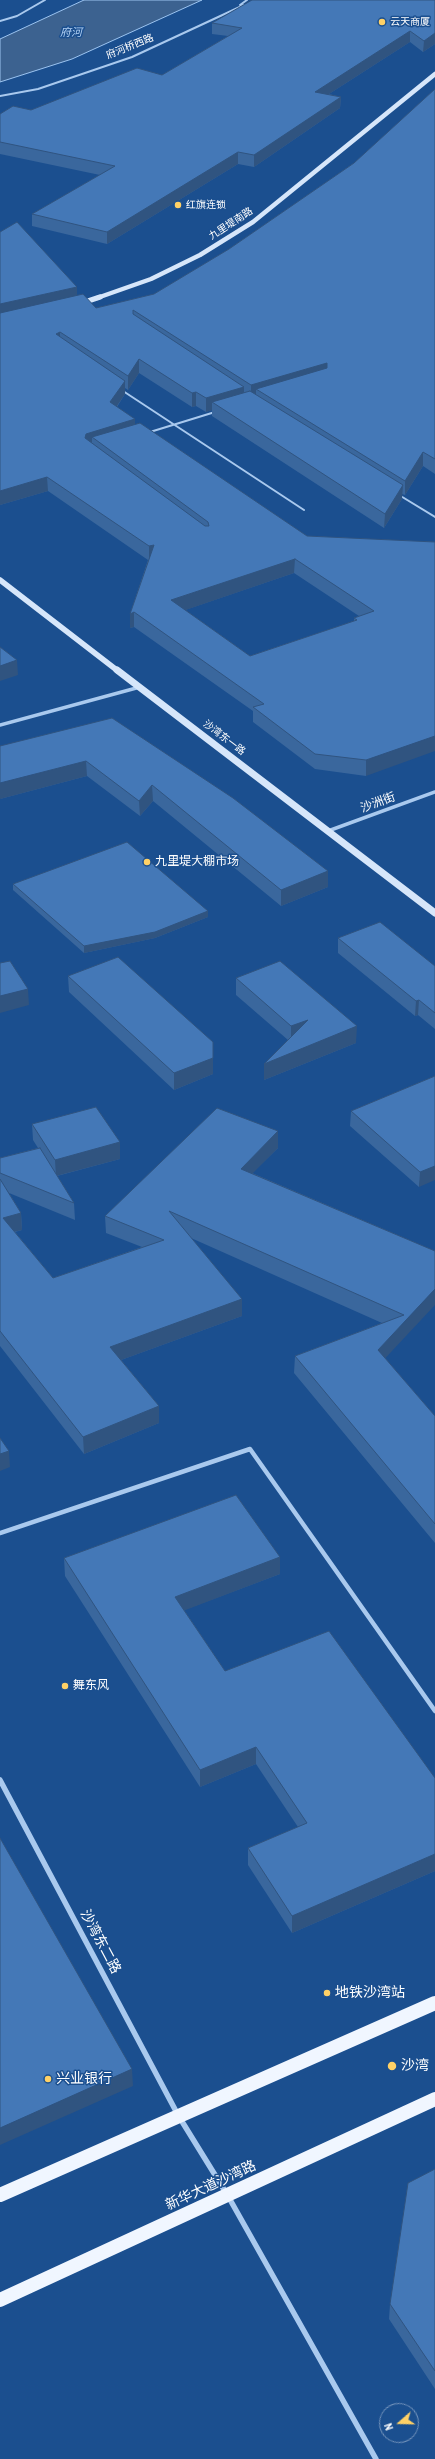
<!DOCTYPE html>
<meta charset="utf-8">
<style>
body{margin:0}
#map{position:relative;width:435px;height:2459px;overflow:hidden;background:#1b4f8f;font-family:"Archivo Narrow",sans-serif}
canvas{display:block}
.north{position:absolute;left:379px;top:2403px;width:40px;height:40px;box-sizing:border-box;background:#1b4f8f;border:1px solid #7695bc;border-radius:50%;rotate:250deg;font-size:11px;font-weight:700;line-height:16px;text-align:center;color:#fff}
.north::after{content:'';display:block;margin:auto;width:14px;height:18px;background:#ffd166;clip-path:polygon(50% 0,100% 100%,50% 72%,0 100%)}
</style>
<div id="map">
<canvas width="435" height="2459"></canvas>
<div class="north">N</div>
</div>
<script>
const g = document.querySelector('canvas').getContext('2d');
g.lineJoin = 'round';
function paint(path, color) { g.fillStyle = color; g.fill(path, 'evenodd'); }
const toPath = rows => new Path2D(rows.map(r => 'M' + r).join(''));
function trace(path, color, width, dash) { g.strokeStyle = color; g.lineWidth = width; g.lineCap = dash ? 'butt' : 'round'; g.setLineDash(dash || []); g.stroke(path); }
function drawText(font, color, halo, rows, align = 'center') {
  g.font = font + ' "Archivo Narrow","Noto Sans SC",sans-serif'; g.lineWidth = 3; g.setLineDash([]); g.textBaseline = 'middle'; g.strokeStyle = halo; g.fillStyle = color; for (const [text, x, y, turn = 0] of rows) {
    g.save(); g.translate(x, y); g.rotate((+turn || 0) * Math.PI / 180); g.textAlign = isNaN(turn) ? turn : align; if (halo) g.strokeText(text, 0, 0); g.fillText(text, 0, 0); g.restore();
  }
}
const water = toPath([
 [84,0,202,0,72,59,0,82,0,39,84,0]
]);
paint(water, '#3c6290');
trace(water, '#9cc4f0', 1);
trace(toPath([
 [123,391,304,510],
 [150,432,215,412],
 [399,495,435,517]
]), '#a9c9ee', 2);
trace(toPath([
 [240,5,247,0],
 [0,21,17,16,45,0],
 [0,96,38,89,132,57,244,5]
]), '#a9c9ee', 2);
trace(toPath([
 [0,725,140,687],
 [328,831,435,792]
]), '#a9c9ee', 3.5);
trace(toPath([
 [0,1533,250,1449,435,1711]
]), '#a9c9ee', 4.5);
trace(toPath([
 [0,1780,178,2115,228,2196,376,2459]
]), '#a9c9ee', 5.5);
trace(toPath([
 [97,298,151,279,200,255,253,222,435,74]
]), '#d6e6fa', 4.5);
trace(toPath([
 [79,304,100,297],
 [0,580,118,671]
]), '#d6e6fa', 5.5);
trace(toPath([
 [117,670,435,913]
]), '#d6e6fa', 7);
trace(toPath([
 [0,2195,435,2003],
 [0,2300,435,2099]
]), '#f0f6ff', 14);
paint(toPath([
 [435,0,435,44,423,52,410,42,329,94,341,97,340,108,254,167,238,164,107,244,32,226,32,214,100,175,0,154,0,114,31,110,162,75,228,36,212,34,212,23],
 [435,89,435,474,423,466,405,495,402,494,402,499,384,528,212,416,212,410,206,412,196,406,192,407,139,373,128,390,125,388,125,394,117,407,135,425,307,536,435,542,366,776,315,769,253,722,253,711,134,627,130,628,130,614,148,560,48,491,0,505,0,232,77,287,77,296,96,308,154,294,229,249,354,163],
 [294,573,359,616,354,618,354,621,250,656,185,610],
 [112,718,328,887,281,906,153,801,140,816,87,776,0,799],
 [13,884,208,911,208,917,155,938,84,953,13,890],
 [338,938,435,966,435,1029,418,1015,415,1016,338,953],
 [68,976,213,1042,213,1074,174,1090,69,992],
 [236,978,356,1043,264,1080,264,1064,288,1040,236,995],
 [435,1076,419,1187,350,1126,351,1111],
 [32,1124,120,1142,120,1159,57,1176,74,1203,75,1220,9,1193,21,1213,22,1230,15,1232,53,1278,142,1247,106,1233,105,1216,278,1131,278,1148,252,1173,435,1251,385,1358,435,1416,435,1543,294,1373,295,1356,382,1323,191,1238,242,1316,121,1360,159,1406,159,1423,84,1454,0,1346,0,1158,38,1148,33,1140],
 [280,1557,280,1574,184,1610,225,1671,435,1778,435,1871,292,1933,248,1865,248,1848,298,1827,256,1764,200,1787,65,1576,64,1558],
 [435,2169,435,2389,389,2319,390,2304]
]), '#3a679d');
paint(toPath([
 [410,31,410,42,315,103,315,92],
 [435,33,435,44,423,52,424,41],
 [341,97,340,108,254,167,254,155],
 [238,152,238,164,107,244,107,232],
 [77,287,77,300,0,318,0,304],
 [60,332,60,345,56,334],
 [139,359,139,373,128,390,128,376],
 [327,363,327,377,256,389,256,397,251,399,251,385],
 [125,381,125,394,110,416,110,402],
 [244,387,244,401,212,402,212,410,206,412,206,398],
 [196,392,196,406,192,407,192,393],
 [135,419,135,433,92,437,92,446,85,438,86,434],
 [423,452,423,466,405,495,405,481],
 [47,477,48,491,0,505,0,491],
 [403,485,402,499,384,528,385,514],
 [154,545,149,561,149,546],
 [295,559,294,573,171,615,171,600],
 [134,612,134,627,130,628,130,614],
 [17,660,18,675,0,681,0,666],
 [435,736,435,751,366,776,366,760],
 [86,761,87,776,0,799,0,783],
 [152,785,153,801,140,816,139,801],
 [328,871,328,887,281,906,281,890],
 [208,911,208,917,155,938,84,953,84,946],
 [28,989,29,1005,0,1013,0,996],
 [419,1000,418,1015,415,1016,416,1001],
 [308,1020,291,1043,291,1026],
 [357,1026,356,1043,264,1080,264,1064],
 [213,1058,213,1074,174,1090,174,1073],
 [278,1131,278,1148,241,1185,241,1169],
 [120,1142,120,1159,56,1176,55,1160],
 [435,1166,435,1180,419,1187,420,1172],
 [21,1213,22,1230,4,1234,3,1218],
 [435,1289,435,1305,377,1367,378,1350],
 [242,1299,242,1316,110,1364,110,1347],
 [159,1406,159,1423,84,1454,83,1437],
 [9,1451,10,1467,0,1471,0,1454],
 [280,1557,280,1574,175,1614,175,1597],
 [256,1747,256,1764,200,1787,200,1770],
 [435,1854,435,1871,292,1933,292,1916],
 [132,2069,133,2086,0,2145,0,2128]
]), '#305480');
const building = toPath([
 [252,0,435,0,435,33,424,41,410,31,315,92,341,97,254,155,238,152,107,232,32,214,115,166,0,142,0,114,13,106,31,110,137,68,162,75,242,28,212,23,252,0],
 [435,89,435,459,423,452,405,481,256,389,327,368,327,363,251,385,133,310,133,314,244,387,206,398,196,392,192,393,139,359,128,376,60,332,56,334,125,381,110,402,135,419,86,434,85,438,205,526,209,526,208,522,92,437,140,423,307,536,435,542,435,736,366,760,315,754,253,707,264,704,134,612,130,614,154,545,149,546,47,477,0,491,0,313,83,294,96,308,154,294,229,249,354,163,435,89],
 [295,559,374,611,354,618,357,620,250,656,171,600,295,559],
 [17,222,77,287,0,304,0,232,17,222],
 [250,391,403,485,385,514,212,402,250,391],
 [0,647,17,660,0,666,0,647],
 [112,718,233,798,328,871,281,890,152,785,139,801,86,761,0,783,0,746,112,718],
 [127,842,208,911,155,932,84,946,13,884,127,842],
 [380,922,435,966,435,1013,419,1000,416,1001,338,938,380,922],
 [118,957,213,1042,213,1058,174,1073,68,976,118,957],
 [10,961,28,989,0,996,0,963,10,961],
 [280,961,357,1026,264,1064,308,1020,291,1026,236,978,280,961],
 [435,1076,435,1166,420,1172,351,1111,435,1076],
 [96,1107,120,1142,55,1160,32,1124,96,1107],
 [217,1108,278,1131,241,1169,435,1251,435,1289,378,1350,435,1416,435,1524,295,1356,404,1315,169,1211,242,1299,110,1347,159,1406,83,1437,0,1331,0,1179,21,1213,3,1218,53,1278,164,1240,105,1216,217,1108],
 [40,1148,74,1203,0,1173,0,1158,40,1148],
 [0,1438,9,1451,0,1454,0,1438],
 [236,1495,280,1557,175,1597,225,1671,329,1631,435,1778,435,1854,292,1916,248,1848,307,1823,256,1747,200,1770,64,1558,236,1495],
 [0,1838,132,2069,0,2128,0,1838],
 [435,2169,435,2371,390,2304,408,2183,435,2169]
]);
paint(building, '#4478b7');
trace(building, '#305480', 1);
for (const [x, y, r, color] of [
 [382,22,4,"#ffd166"],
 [178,205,4,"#ffd166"],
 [147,862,4,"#ffd166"],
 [65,1686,4,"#ffd166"],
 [327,1993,4,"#ffd166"],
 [392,2066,5,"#ffd166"],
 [48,2079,4,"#ffd166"]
]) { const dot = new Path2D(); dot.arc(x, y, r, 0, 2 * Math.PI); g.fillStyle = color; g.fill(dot); trace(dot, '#1b4f8f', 1.5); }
drawText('10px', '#fff', '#1b4f8f', [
 ["云天商厦",390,22],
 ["红旗连锁",186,205]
], 'left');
drawText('10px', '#fff', '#1b4f8f', [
 ["府河桥西路",130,47,-22],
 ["九里堤南路",231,224,-33],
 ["沙湾东一路",224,738,37]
]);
drawText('italic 11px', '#b5d3f5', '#1b4f8f', [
 ["府河",71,33]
]);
drawText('12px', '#fff', '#1b4f8f', [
 ["沙洲街",378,803,-20]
]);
drawText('12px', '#fff', '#1b4f8f', [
 ["九里堤大棚市场",155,862],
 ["舞东风",73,1686]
], 'left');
drawText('14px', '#fff', '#1b4f8f', [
 ["沙湾东二路",100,1942,62],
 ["新华大道沙湾路",211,2186,-25]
]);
drawText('14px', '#fff', '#1b4f8f', [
 ["地铁沙湾站",335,1993],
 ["沙湾",401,2066],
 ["兴业银行",56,2079]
], 'left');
</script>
